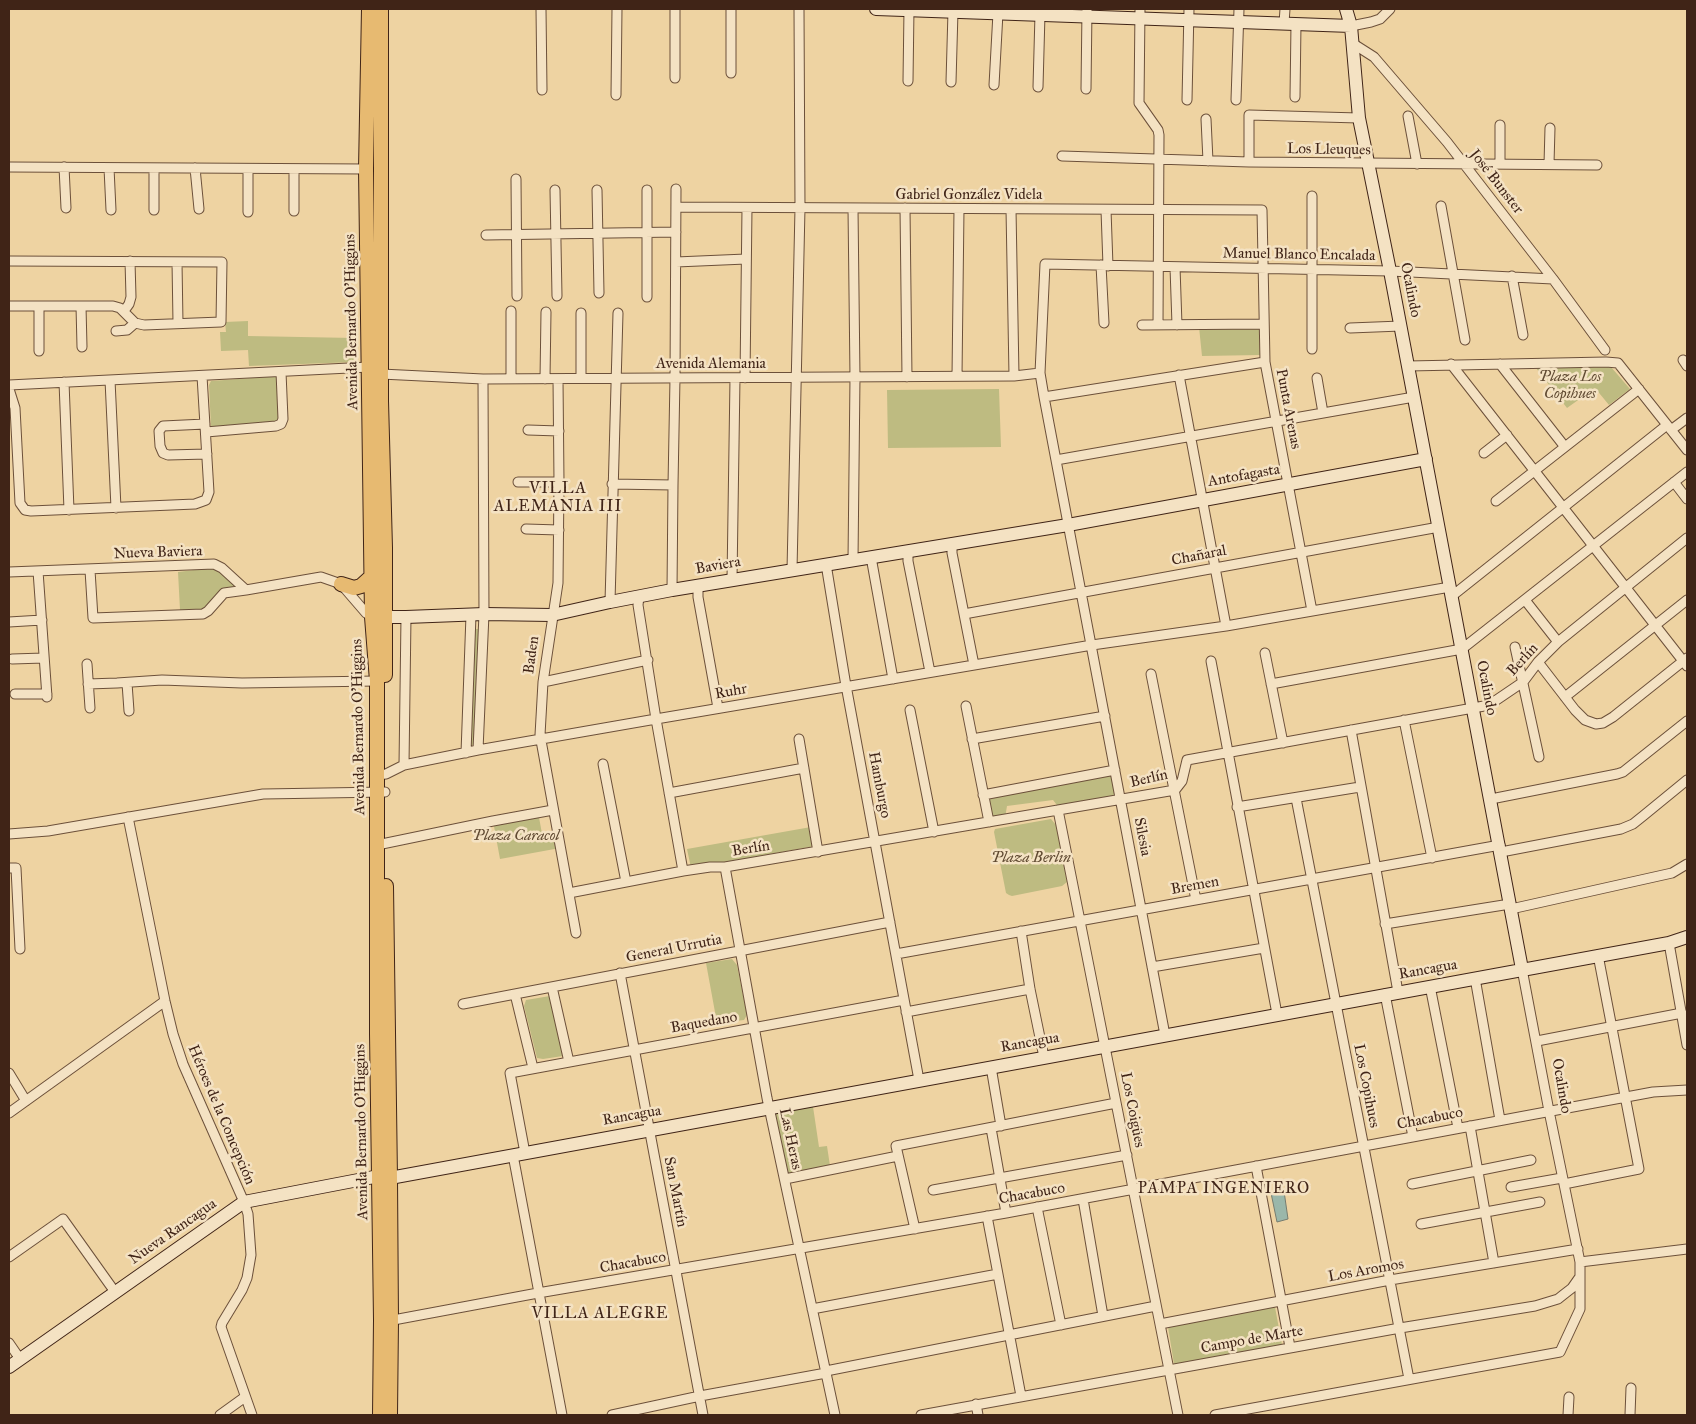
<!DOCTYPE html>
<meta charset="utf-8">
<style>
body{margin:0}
#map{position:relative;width:1696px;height:1424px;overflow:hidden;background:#eed3a2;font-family:"IM FELL Great Primer",serif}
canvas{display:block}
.frame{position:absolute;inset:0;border:10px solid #402417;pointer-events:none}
</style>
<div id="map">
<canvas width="1696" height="1424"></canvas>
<div class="frame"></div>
</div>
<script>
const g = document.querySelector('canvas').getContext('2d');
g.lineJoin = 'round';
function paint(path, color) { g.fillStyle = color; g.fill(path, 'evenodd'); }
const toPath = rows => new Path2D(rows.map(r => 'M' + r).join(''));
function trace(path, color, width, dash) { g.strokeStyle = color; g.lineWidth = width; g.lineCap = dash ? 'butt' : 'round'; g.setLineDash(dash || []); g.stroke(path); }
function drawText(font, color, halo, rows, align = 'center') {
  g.font = font + ' "IM FELL Great Primer",serif'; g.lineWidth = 5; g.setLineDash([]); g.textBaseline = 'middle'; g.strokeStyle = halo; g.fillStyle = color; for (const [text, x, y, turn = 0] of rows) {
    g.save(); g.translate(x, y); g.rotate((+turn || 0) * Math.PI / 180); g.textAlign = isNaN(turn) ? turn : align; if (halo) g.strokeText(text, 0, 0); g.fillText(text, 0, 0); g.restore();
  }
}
paint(toPath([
 [248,321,248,336,354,338,355,362,249,366,248,350,221,351,220,332,226,332,225,322],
 [1259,326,1260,355,1202,356,1199,327],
 [1611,367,1630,389,1609,405,1595,388,1567,408,1536,368],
 [278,376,279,420,276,423,211,427,209,385,211,381],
 [999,389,1001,447,888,448,887,390],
 [210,568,220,571,237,587,222,589,208,607,203,610,180,610,178,572],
 [473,629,480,629,474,745,468,745],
 [1112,773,1116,796,1060,809,1053,800,1007,806,1005,818,992,820,989,799],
 [538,812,543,839,558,836,560,848,500,859,493,821],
 [1051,819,1056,825,1067,882,1062,886,1012,896,1009,895,1006,893,994,832,995,829],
 [811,827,815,846,691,868,687,849],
 [732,959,737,965,747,1015,744,1020,717,1023,706,963],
 [550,996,563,1056,543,1059,537,1058,524,1006,526,1000],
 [812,1100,819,1147,827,1146,830,1166,786,1174,771,1108],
 [1275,1307,1282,1345,1174,1364,1168,1327]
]), '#bebb81');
const water = toPath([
 [1284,1191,1288,1219,1277,1222,1271,1193,1284,1191]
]);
paint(water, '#9ab7aa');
trace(water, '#767c6f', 1);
const street = toPath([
 [541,9,542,90],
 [1140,9,1139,103,1158,130,1159,135,1158,325],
 [1284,23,1285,9],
 [1351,26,1371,22,1380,19,1390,9],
 [1352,43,1374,57,1447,142,1553,279,1605,350],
 [731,73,731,9],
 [675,78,675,9],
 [908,81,909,9],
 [951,82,953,11],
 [994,85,998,13],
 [1038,87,1040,14],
 [1086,89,1087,9],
 [616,95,617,9],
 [1295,97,1296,24],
 [1187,100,1189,9],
 [1236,100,1239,9],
 [1408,116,1417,164],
 [1206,119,1208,161],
 [1062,156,1249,162,1597,165],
 [1249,162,1249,115,1359,118],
 [1500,164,1500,125],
 [1549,164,1550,128],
 [9,167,366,169],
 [64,167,66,208],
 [109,168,111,210],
 [154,168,154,210],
 [195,168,199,209],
 [294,169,294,211],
 [516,179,517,296],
 [555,190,557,296],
 [597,190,599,293],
 [1441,206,1465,340],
 [676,207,1262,210,1265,362,1312,611],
 [853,208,855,377,853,560],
 [905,208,907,377],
 [1011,209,1014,376],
 [1106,210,1108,266],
 [248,212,248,169],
 [486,235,676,232],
 [9,261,222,262,221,322,144,325,135,323,120,308,113,306,9,306],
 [177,262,178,323],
 [676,262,746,259],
 [1101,265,1104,323],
 [1175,267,1177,325],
 [1512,276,1523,335],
 [647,297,647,190],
 [81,306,82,347],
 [124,311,129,304,131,297,130,261],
 [581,313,581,378],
 [1142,325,1263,324],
 [1350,328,1401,326],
 [116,331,127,330,135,323],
 [1312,349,1312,196],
 [39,351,39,306],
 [1683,360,1687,366],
 [1451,364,1687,666],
 [1500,364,1565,447],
 [1408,366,1606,362,1618,363,1687,450],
 [1179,375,1226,626],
 [957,376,959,209],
 [745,378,747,208],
 [1317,378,1323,413],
 [511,379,511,311],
 [545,379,546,312],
 [558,379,559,482,558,583,543,682,540,735,576,933],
 [110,380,116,508],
 [64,382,69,510],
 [9,385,369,367,381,374,483,379,1014,376,1040,373],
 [9,389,15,408,20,503,25,510,31,511,195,504,206,500,209,492,202,376],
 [1044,397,1265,362],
 [205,424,163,426,159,431,160,446,163,453,168,455,207,454],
 [528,430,559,431],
 [1671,430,1687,418],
 [206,432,276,426,281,424,283,419,281,372],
 [1484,453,1507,435],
 [1056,460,1414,397],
 [518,482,559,482],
 [1674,482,1687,499],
 [612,484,673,485],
 [1496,501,1639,389],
 [526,529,559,530],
 [952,543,952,553,974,665],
 [908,551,908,561,930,672],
 [871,557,893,679],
 [826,564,845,680,919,1080],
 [90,570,93,618,203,614,208,611,224,593,246,590],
 [792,570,800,208,799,9],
 [38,571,47,697],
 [9,572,214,564,222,568,246,590,321,577,341,584,366,613,372,617],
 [732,580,735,378],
 [698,586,698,597,718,708],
 [672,590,673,485,675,378,676,189],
 [1452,596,1667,425],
 [639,597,638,605,656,719,683,871],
 [1525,600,1558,642],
 [610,602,618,313],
 [964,614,1439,527],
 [9,622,42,620],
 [1515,647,1539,757],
 [1265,653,1283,743],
 [12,659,44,658],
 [1211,661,1277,1014],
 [1538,662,1575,710,1585,720,1596,724,1603,723,1613,717,1687,658],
 [87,664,90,708],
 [1151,674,1196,900],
 [543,682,648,660],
 [127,683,129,711],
 [88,684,117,683,162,680,242,683,377,681],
 [1271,684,1462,649,1687,472],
 [15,694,47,694],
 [1565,697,1687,600],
 [966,706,989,822],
 [910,710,934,832],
 [1404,720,1432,858],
 [1351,730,1398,992],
 [799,739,818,852],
 [972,739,1105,716],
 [478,750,484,614,483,379],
 [466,753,471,615],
 [603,764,626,882],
 [404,765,406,617],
 [377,775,386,774,404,765,478,750,656,719,1092,645,1226,626,1450,587],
 [669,793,804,768],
 [983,795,1115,770],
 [1296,798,1409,1379],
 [1491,799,1617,774,1623,772,1687,721],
 [1237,807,1360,787],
 [1058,810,1178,1415],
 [128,817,165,1001,173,1034,183,1064,244,1202,248,1214,251,1255,247,1278,242,1290,222,1323,221,1327,252,1415],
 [9,834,48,831,263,794,385,792],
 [377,845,493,821,553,810],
 [1501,852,1621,829,1633,824,1643,816,1687,780],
 [725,867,767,1098,835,1415],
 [9,868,16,868,20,949],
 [569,893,683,871,710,867,725,867,1175,790,1182,781,1187,760,1484,706,1495,701,1523,682,1538,662,1558,642,1687,538],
 [1511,909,1672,873,1687,864],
 [1385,924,1510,904],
 [1021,931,1030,989,1044,1057],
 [1669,943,1687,1045],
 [896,954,1500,845],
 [1152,967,1264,948],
 [620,973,703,1415],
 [1475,978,1500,1120],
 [1430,986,1458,1128],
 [552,987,569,1062],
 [515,994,533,1068],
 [1385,994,1413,1137],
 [463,1004,890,922],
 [906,1012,1030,989],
 [1165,1035,1044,397,1040,373,1045,264,1390,271,1553,279],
 [1537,1041,1682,1013],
 [991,1067,1001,1126],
 [9,1073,26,1101],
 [9,1113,165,1001],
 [1470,1126,1494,1263],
 [991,1128,1006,1213],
 [525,1153,510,1073,904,1000],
 [513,1155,562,1415],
 [1256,1166,1290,1347],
 [785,1179,898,1156],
 [1412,1184,1531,1160],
 [1564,1184,1639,1169,1598,955],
 [1511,1187,1562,1178],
 [933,1190,1127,1155],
 [1083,1199,1103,1316],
 [1037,1207,1061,1325],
 [987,1216,1021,1396],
 [1421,1224,1540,1202],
 [915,1229,896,1146,1116,1103],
 [9,1257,63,1219,115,1292],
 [1580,1262,1687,1249],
 [812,1309,998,1274],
 [388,1321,538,1293,1006,1213,1653,1092,1687,1090],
 [1160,1324,1390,1280,1578,1249],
 [9,1343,20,1359],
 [826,1371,1156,1306],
 [976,1404,978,1415],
 [220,1415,245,1397],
 [612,1415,700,1396,826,1373],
 [921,1415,1400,1328,1535,1306,1558,1299,1563,1295,1572,1288,1579,1278],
 [1215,1415,1560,1352,1580,1309,1580,1262,1549,1111,1522,969],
 [1568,1415,1569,1397],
 [1630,1415,1631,1388]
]);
const secondary = toPath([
 [876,9,1351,26],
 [1346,9,1351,26,1359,118,1390,271,1522,969],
 [375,617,406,617,484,614,552,615,610,602,672,590,1068,525,1426,459],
 [9,1367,244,1202,379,1176,390,1178,1669,943,1687,937]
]);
const primary = toPath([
 [369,9,366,169,372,617,377,681,377,1034,381,1320,380,1415],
 [381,9,381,401,385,548,385,675],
 [341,584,354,588,361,586,372,576],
 [386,886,390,1178,391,1321,390,1415]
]);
trace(street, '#6c503a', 11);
trace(secondary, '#402417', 14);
trace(primary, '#402417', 16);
trace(street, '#f4e2c3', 9);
trace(secondary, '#f4e2c3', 12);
trace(primary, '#e7ba71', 14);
drawText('15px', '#402417', '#f4e2c3', [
 ["Los Lleuques",1329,150,1],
 ["José Bunster",1496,182,52],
 ["Gabriel González Videla",969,195],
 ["Manuel Blanco Encalada",1299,255,1],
 ["Ocalindo",1410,290,79],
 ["Avenida Bernardo O'Higgins",352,322,-91],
 ["Avenida Alemania",711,364],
 ["Punta Arenas",1288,409,79],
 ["Antofagasta",1244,476,-10],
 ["Nueva Baviera",158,553,-2],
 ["Chañaral",1199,556,-11],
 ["Baviera",718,566,-10],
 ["Baden",532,655,-82],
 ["Berlín",1523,660,-48],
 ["Ocalindo",1486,688,79],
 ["Ruhr",731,692,-10],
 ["Avenida Bernardo O'Higgins",359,727,-91],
 ["Berlín",1149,779,-13],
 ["Hamburgo",879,785,79],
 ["Silesia",1142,837,79],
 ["Berlín",751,849,-9],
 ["Bremen",1195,886,-10],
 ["General Urrutia",674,949,-11],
 ["Rancagua",1428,970,-10],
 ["Baquedano",704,1023,-10],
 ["Rancagua",1030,1043,-10],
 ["Los Copihues",1366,1086,79],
 ["Ocalindo",1561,1086,80],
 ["Los Coigües",1132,1110,79],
 ["Héroes de la Concepción",221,1115,67],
 ["Rancagua",632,1116,-10],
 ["Chacabuco",1430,1119,-11],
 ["Avenida Bernardo O'Higgins",362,1132,-91],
 ["Las Heras",790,1139,78],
 ["San Martín",675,1192,79],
 ["Chacabuco",1032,1194,-10],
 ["Nueva Rancagua",173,1232,-35],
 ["Chacabuco",633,1263,-10],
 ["Los Aromos",1366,1271,-10],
 ["Campo de Marte",1252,1340,-10]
]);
drawText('italic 15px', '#604a32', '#f4e2c3', [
 ["Plaza Los",1570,377],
 ["Copihues",1570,394],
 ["Plaza Caracol",516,836],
 ["Plaza Berlin",1031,858]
]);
g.letterSpacing = '1px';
drawText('16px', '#402417', '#f4e2c3', [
 ["VILLA",558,489],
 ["ALEMANIA III",558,507],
 ["PAMPA INGENIERO",1224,1189],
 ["VILLA ALEGRE",600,1314]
]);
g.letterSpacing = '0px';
</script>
